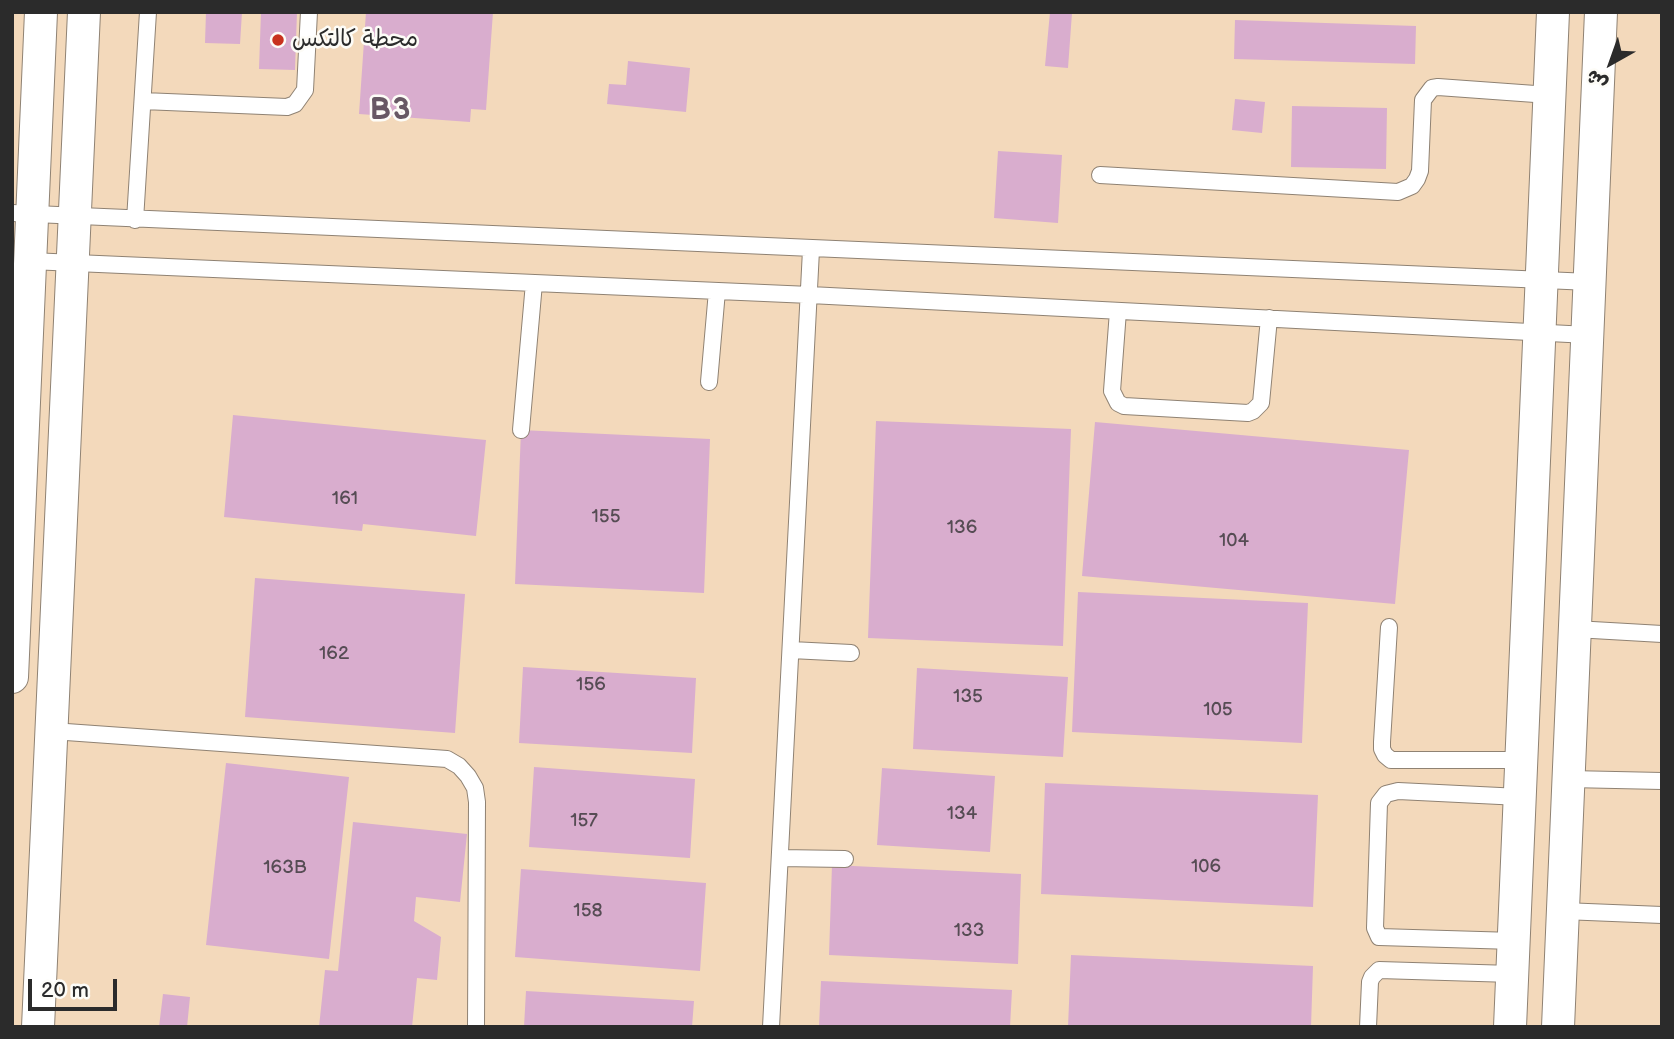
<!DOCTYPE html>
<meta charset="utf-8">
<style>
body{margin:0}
#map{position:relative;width:1674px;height:1039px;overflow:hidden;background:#f3d9bb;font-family:"Balsamiq Sans","Playpen Sans Arabic",sans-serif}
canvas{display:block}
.frame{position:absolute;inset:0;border:14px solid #2b2b2b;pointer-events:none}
.north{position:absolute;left:1576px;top:28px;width:70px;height:70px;-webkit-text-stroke:5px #fdfcf7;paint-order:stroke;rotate:220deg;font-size:19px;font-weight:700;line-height:28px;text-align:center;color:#2b2b2b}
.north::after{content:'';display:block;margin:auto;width:24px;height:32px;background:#2b2b2b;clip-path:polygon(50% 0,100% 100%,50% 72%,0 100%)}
.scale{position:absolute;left:28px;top:979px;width:89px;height:32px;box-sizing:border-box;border:4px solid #2b2b2b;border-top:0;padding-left:9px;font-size:21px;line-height:24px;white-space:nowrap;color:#2b2b2b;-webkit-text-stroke:5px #fdfcf7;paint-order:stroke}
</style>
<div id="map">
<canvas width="1674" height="1039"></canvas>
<div class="frame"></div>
<div class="north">ش</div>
<div class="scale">20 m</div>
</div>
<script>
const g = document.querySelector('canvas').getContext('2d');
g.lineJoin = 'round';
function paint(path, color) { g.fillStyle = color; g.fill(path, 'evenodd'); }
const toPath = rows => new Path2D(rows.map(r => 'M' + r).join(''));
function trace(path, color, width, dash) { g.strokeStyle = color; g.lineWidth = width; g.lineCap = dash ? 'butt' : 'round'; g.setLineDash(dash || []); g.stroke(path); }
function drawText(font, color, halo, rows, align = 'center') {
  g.font = font + ' "Balsamiq Sans","Playpen Sans Arabic",sans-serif'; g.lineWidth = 5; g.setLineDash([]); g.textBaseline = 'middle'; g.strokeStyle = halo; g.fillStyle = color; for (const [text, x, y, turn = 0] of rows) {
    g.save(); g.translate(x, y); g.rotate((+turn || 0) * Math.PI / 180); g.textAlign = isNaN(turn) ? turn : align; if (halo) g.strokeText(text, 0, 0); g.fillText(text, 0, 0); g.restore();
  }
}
paint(toPath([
 [206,12,242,12,240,44,205,43],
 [261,12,297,12,295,70,259,69],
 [366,12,493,12,486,110,471,109,470,122,359,114],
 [1050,12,1072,13,1068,68,1045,66],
 [1235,20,1416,26,1415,64,1234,59],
 [628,61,690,68,686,112,607,104,609,84,626,85],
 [1235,99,1265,102,1262,133,1232,130],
 [1292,106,1387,108,1386,169,1291,167],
 [998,151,1062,155,1058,223,994,218],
 [233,415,486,440,476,536,363,524,362,531,224,517],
 [876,421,1071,429,1063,646,868,638],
 [1095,422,1409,450,1395,604,1082,576],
 [521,430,710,439,704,593,515,584],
 [255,578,465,594,455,733,245,717],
 [1078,592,1308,603,1302,743,1072,732],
 [523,667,696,678,692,753,519,743],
 [917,668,1068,677,1063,757,913,749],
 [226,763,349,777,329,959,206,945],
 [534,767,695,779,690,858,529,847],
 [882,768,995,776,990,852,877,845],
 [1045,783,1318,795,1313,907,1041,894],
 [353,822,467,834,460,902,416,897,414,921,441,937,437,980,417,978,412,1027,319,1027,325,970,338,971],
 [832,865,1021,874,1018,964,829,955],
 [521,869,706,883,700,971,515,957],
 [1071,955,1313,966,1311,1027,1068,1027],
 [821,981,1012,990,1010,1027,819,1027],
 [526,991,694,1001,692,1027,524,1027],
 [163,994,190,997,187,1027,159,1027]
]), '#d9adce');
const lane = toPath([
 [143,101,287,107,295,104,305,90,309,12],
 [1100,175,1398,192,1412,186,1417,179,1420,171,1423,100,1432,88,1438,87,1549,95],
 [12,213,1590,282],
 [135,220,148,12],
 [30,261,810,295,1588,335],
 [1118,311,1112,391,1118,403,1124,406,1248,413,1253,411,1261,403,1269,318],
 [709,382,717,291],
 [521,430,534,283],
 [1389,627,1382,742,1382,749,1385,755,1391,760,1522,760],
 [1575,629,1662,634],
 [791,650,851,653],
 [52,731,447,759,459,766,468,776,475,788,477,802,476,1027],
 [1569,779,1662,781],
 [780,858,845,859],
 [1563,911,1662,915],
 [1514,941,1379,937,1375,928,1379,803,1386,794,1398,791,1520,797],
 [771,1027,811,250],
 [1368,1027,1370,982,1372,977,1379,970,1512,974]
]);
const street = toPath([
 [12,677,41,12],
 [38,1027,84,12],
 [1510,1027,1553,12],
 [1558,1027,1601,12]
]);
trace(lane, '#8f8273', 18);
trace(street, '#8f8273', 34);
trace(lane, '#fff', 16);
trace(street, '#fff', 32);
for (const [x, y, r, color] of [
 [278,40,7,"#c8321e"]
]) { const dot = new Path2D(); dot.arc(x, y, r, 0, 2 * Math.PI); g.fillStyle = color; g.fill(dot); trace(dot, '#fdfcf7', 2.5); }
drawText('19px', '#564c54', null, [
 ["161",345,499],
 ["155",606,517],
 ["136",962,528],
 ["104",1234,541],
 ["162",334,654],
 ["156",591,685],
 ["135",968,697],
 ["105",1218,710],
 ["134",962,814],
 ["157",584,821],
 ["106",1206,867],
 ["163B",285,868],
 ["158",588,911],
 ["133",969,931]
]);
drawText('23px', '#2b2b2b', '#fdfcf7', [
 ["محطة كالتكس",292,40]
], 'left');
g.letterSpacing = '2px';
drawText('bold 30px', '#685864', '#fdfcf7', [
 ["B3",391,111]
]);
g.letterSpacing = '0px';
</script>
